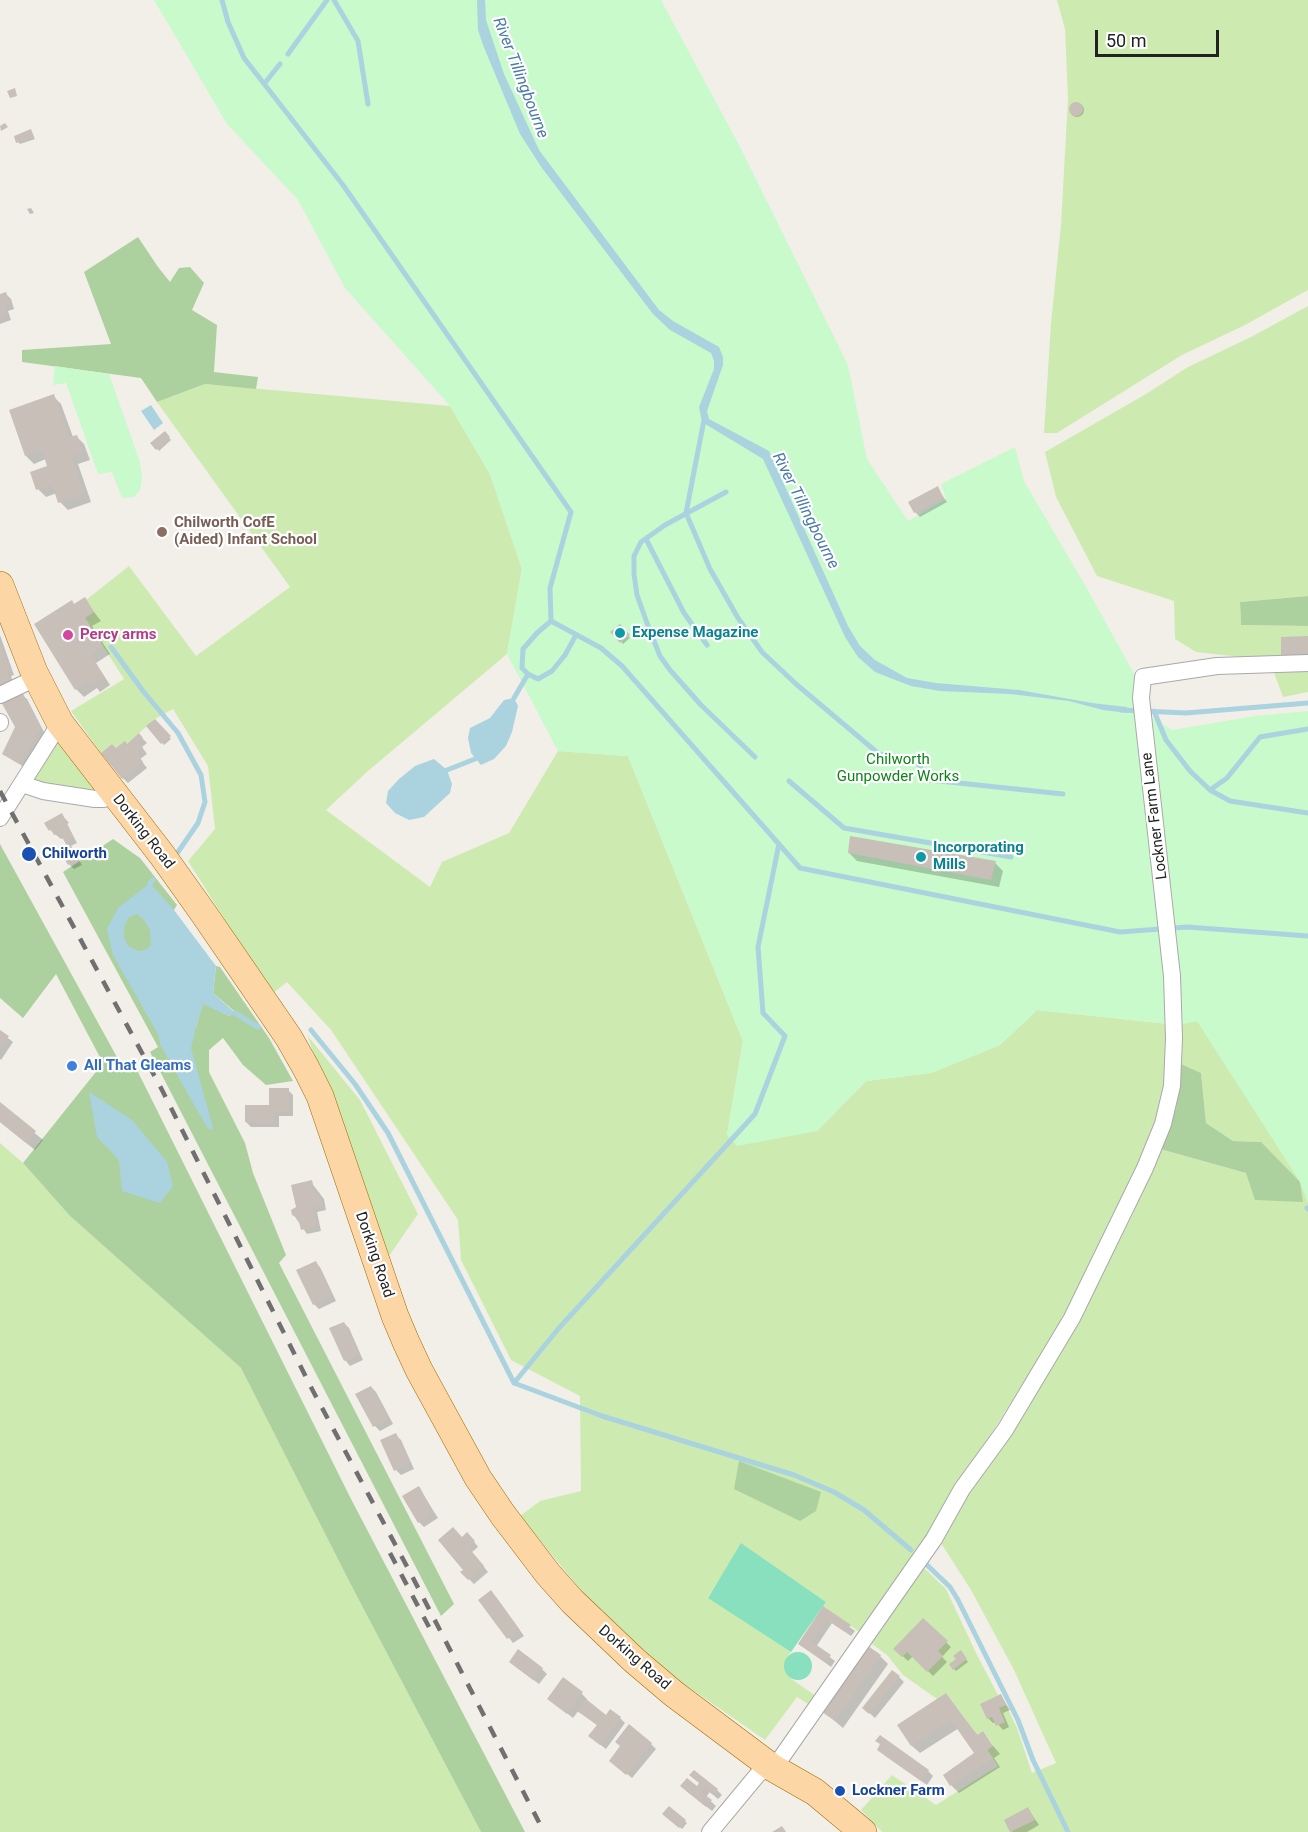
<!DOCTYPE html>
<style>
body{margin:0}
#map{position:relative;width:1308px;height:1832px;overflow:hidden;background:#f2efe9;font-family:Roboto,sans-serif}
canvas{display:block}
.scale{position:absolute;left:1095px;top:30px;width:124px;height:27px;box-sizing:border-box;border:3px solid #222;border-top:0;padding-left:8px;font-size:18px;line-height:21px;white-space:nowrap;color:#222;-webkit-text-stroke:4px #fff;paint-order:stroke}
</style>
<div id="map">
<canvas width="1308" height="1832"></canvas>
<div class="scale">50 m</div>
</div>
<script>
const g = document.querySelector('canvas').getContext('2d');
g.lineJoin = 'round';
function paint(path, color) { g.fillStyle = color; g.fill(path, 'evenodd'); }
const toPath = rows => new Path2D(rows.map(r => 'M' + r).join(''));
function trace(path, color, width, dash) { g.strokeStyle = color; g.lineWidth = width; g.lineCap = dash ? 'butt' : 'round'; g.setLineDash(dash || []); g.stroke(path); }
function drawText(font, color, halo, rows, align = 'center') {
  g.font = font + ' Roboto,sans-serif'; g.lineWidth = 4.5; g.setLineDash([]); g.textBaseline = 'middle'; g.strokeStyle = halo; g.fillStyle = color; for (const [text, x, y, turn = 0] of rows) {
    g.save(); g.translate(x, y); g.rotate((+turn || 0) * Math.PI / 180); g.textAlign = isNaN(turn) ? turn : align; if (halo) g.strokeText(text, 0, 0); g.fillText(text, 0, 0); g.restore();
  }
}
paint(toPath([
 [1057,0,1308,0,1308,290,1245,325,1182,355,1057,433,1044,433,1051,323,1061,225,1068,98,1065,29],
 [1308,306,1308,596,1240,602,1241,625,1308,626,1308,659,1269,660,1196,652,1175,639,1174,601,1097,576,1056,497,1045,452,1146,394,1188,367,1251,337],
 [205,384,450,406,490,474,522,569,507,654,368,771,326,810,430,887,442,862,509,833,558,751,628,756,743,1041,727,1135,817,1131,866,1081,931,1073,1000,1045,1037,1010,1169,1024,1165,1085,1148,1146,1066,1315,913,1558,861,1633,823,1606,826,1602,742,1544,708,1597,791,1652,787,1657,790,1678,816,1696,811,1706,797,1697,765,1740,674,1677,630,1640,590,1601,520,1516,540,1501,581,1491,580,1396,511,1360,461,1260,458,1220,331,1030,287,982,272,994,188,861,215,829,208,766,173,709,155,719,127,744,116,748,112,744,101,753,71,711,124,679,85,618,86,600,129,566,196,656,290,587,157,402],
 [1308,668,1308,692,1283,697,1273,670],
 [60,723,113,792,29,787],
 [1308,965,1308,1832,882,1832,861,1810,892,1775,936,1805,998,1766,987,1750,993,1745,983,1731,977,1735,946,1693,937,1699,903,1675,887,1655,868,1641,923,1567,946,1589,977,1655,998,1695,1001,1694,1006,1705,1017,1728,1032,1773,1056,1763,1014,1670,971,1590,939,1540,1088,1300,1133,1214,1160,1149,1246,1173,1261,1142,1233,1141,1206,1123,1201,1073,1179,1063,1179,1025,1197,1020],
 [307,1035,360,1100,418,1214,389,1256],
 [0,1143,23,1163,70,1216,241,1368,351,1585,481,1832,0,1832]
]), '#cdebb0');
paint(toPath([
 [138,237,158,267,170,282,179,268,190,267,204,283,192,310,217,325,214,372,258,377,256,389,205,384,157,402,141,378,22,362,22,350,111,344,84,272],
 [1308,596,1308,626,1241,625,1240,602],
 [113,839,140,858,177,905,174,910,185,1032,196,1027,203,1003,229,1016,235,1012,213,993,216,966,220,967,269,1038,293,1081,266,1085,243,1065,223,1038,209,1050,209,1072,245,1143,253,1173,286,1255,279,1263,454,1604,441,1616,150,1052,158,1047,63,872],
 [0,844,124,1070,134,1064,350,1497,525,1832,481,1832,351,1585,241,1368,70,1216,23,1163,103,1063,56,974,23,1018,0,998],
 [1179,1063,1201,1073,1206,1123,1233,1141,1261,1142,1300,1182,1303,1202,1255,1200,1246,1173,1160,1149,1176,1108],
 [739,1461,821,1492,816,1511,800,1521,734,1489]
]), '#add19e');
paint(toPath([
 [154,0,661,0,739,145,848,365,867,459,908,521,946,499,941,484,1015,447,1024,481,1089,592,1137,679,1151,717,1172,730,1255,716,1308,711,1308,1203,1300,1182,1197,1021,1179,1025,1037,1010,1000,1045,931,1073,866,1081,817,1131,737,1146,727,1135,743,1041,628,756,558,751,507,654,522,569,490,474,450,406,345,288,298,200,227,124],
 [55,366,109,374,140,462,142,478,140,490,134,497,122,498,112,472,98,474,66,383,53,385]
]), '#c8facc');
paint(toPath([
 [741,1543,826,1602,791,1652,708,1598],
 '784 1666a14 14 0 1 1 28 0a14 14 0 1 1-28 0Z'
]), '#88e0be');
paint(toPath([
 [477,0,485,0,486,20,504,74,539,150,659,310,673,321,719,347,723,357,723,365,707,411,709,419,769,451,848,626,860,646,875,660,907,678,936,683,1019,690,1092,703,1127,707,1128,713,1103,710,1069,701,1010,694,940,691,911,686,875,672,858,657,845,637,763,459,702,422,699,407,714,369,714,361,711,353,670,330,653,314,542,168,520,134,483,45,478,30],
 [151,405,163,423,154,430,141,411],
 [514,698,518,706,512,732,506,746,494,759,481,765,471,753,468,738,470,728,490,718,504,700],
 [434,759,447,770,452,784,450,793,424,817,409,820,395,813,386,803,388,791,399,779,415,766],
 [150,883,174,910,216,966,213,993,235,1013,229,1016,203,1004,196,1027,194,1028,195,1033,191,1048,213,1128,211,1130,207,1127,193,1103,160,1044,159,1036,113,955,107,929,118,908],
 [137,914,144,920,150,930,151,945,146,950,138,951,128,946,124,937,124,927,129,917],
 [89,1092,132,1120,167,1162,173,1186,160,1203,122,1191,119,1160,97,1137]
]), '#aad3df');
paint(toPath([
 '1070 110a7 7 0 1 1 14 0a7 7 0 1 1-14 0Z',
 [31,131,35,139,20,144,18,142],
 [31,208,34,213,30,214,27,209],
 [6,294,11,299,14,309,8,311,11,320,0,324,0,296],
 [53,396,61,404,73,437,76,436,84,444,90,460,78,464,91,502,68,510,60,502,57,493,46,497,38,489,49,467,46,459,34,464,26,456],
 [165,433,171,440,159,451,152,443],
 [937,488,947,502,920,517,915,512],
 [84,599,101,621,92,626,110,654,96,663,110,685,100,692,97,688,84,697,76,689,75,605],
 [620,626,630,638,623,644,613,632],
 [0,635,14,675,11,676,14,686,0,688],
 [21,694,27,699,45,734,25,768,4,753,16,727],
 [155,721,171,739,164,745,148,726],
 [139,735,147,743,142,747,147,754,140,759,147,768,128,783,123,778,116,750,127,745],
 [62,815,69,823,67,824,77,843,71,846,82,865,74,869,69,864,71,851,64,838,61,839,50,830],
 [849,853,995,863,1003,871,999,887,857,861],
 [0,1032,13,1042,1,1060,0,1059],
 [288,1090,293,1095,293,1116,279,1116,279,1127,251,1127,246,1122,271,1106],
 [0,1104,43,1140,35,1150,0,1122],
 [311,1182,324,1199,326,1210,317,1212,321,1231,307,1234,293,1214],
 [315,1262,320,1267,336,1301,319,1309,314,1304],
 [344,1323,349,1328,363,1360,350,1366,345,1360,331,1329],
 [371,1387,376,1392,393,1424,380,1431,375,1426,357,1395],
 [396,1435,401,1440,414,1469,401,1475,396,1470],
 [419,1488,438,1518,424,1527,419,1522],
 [462,1538,472,1539,478,1547,472,1552,488,1572,474,1584,469,1579,465,1570],
 [496,1597,524,1636,513,1643,480,1600],
 [824,1608,855,1631,851,1636,832,1623,816,1647,835,1661,831,1667,800,1644],
 [923,1620,951,1647,942,1657,947,1662,933,1676,913,1656,908,1661,895,1649],
 [962,1654,968,1662,956,1671,954,1669],
 [880,1656,888,1664,843,1728,824,1712],
 [516,1667,542,1669,547,1674,539,1684],
 [899,1677,904,1682,875,1718,864,1708],
 [564,1679,582,1694,587,1699,586,1701,606,1717,620,1718,625,1723,606,1749,595,1741,598,1726,579,1710,573,1718,554,1703],
 [946,1695,978,1736,982,1733,1000,1754,994,1758,1000,1767,959,1793,951,1785,976,1753,959,1728,920,1753,912,1746,899,1725],
 [1001,1696,1010,1710,1003,1713,1009,1727,1003,1730,996,1722,993,1723,988,1718],
 [651,1744,656,1749,632,1778,616,1765,622,1747],
 [884,1755,928,1771,933,1776,927,1785],
 [701,1783,717,1790,722,1795,718,1799,710,1792,706,1797,716,1806,712,1811,687,1791,697,1788],
 [669,1808,687,1823,682,1829,664,1814],
 [1028,1809,1039,1825,1027,1832,1012,1832,1006,1821]
]), '#0003');
trace(toPath([
 [222,0,228,22,244,58,343,185,571,512,550,588,551,621,601,648,622,666,800,868,1120,932,1187,927,1308,936],
 [334,0,358,41,368,104],
 [288,54,327,0],
 [264,84,280,64],
 [704,420,686,513,710,569,738,618,762,652,796,684,879,754,915,760,930,780,1063,794],
 [726,492,665,525,641,542,634,556,634,574,637,595,647,623,660,656,670,670,701,705,755,757],
 [646,539,684,613,707,645],
 [111,647,143,691,178,733,201,775,205,802,198,823,178,852],
 [528,674,538,679,552,671,565,655,576,635],
 [514,698,528,674,522,668,523,649,537,633,551,621],
 [1121,710,1186,713,1308,703],
 [1154,711,1166,740,1190,771,1210,790,1230,801,1308,813],
 [447,770,475,759],
 [789,781,844,828,1011,857],
 [1210,790,1227,778,1260,737,1308,729],
 [150,883,153,880],
 [235,1013,258,1027],
 [311,1030,355,1084,388,1133,514,1383,602,1416,794,1475,834,1492,864,1510,911,1550],
 [1307,1208,1308,1209],
 [514,1383,559,1328,755,1114,785,1036,763,1013,758,947,779,844],
 [926,1564,950,1587,958,1600,1018,1720,1033,1760,1068,1832]
]), '#aad3df', 5);
paint(toPath([
 [15,88,17,96,10,98,7,91],
 '1069 109a7 7 0 1 1 14 0a7 7 0 1 1-14 0Z',
 [5,123,8,127,1,131,0,126],
 [31,129,34,137,16,143,14,136],
 [6,292,10,304,4,306,7,315,0,317,0,294],
 [54,394,69,437,77,435,83,452,71,456,84,494,58,503,52,484,36,490,30,472,47,466,42,450,25,456,9,410],
 [165,431,170,437,156,450,150,443],
 [938,486,943,497,914,513,908,502],
 [85,597,94,612,85,618,103,646,90,654,104,677,91,685,89,681,75,690,34,624,72,600,74,604],
 [620,624,630,635,620,643,610,632],
 [1308,636,1308,656,1281,660,1281,637],
 [0,643,10,670,7,671,10,681,0,684],
 [22,692,41,728,19,764,2,754,15,727,0,700],
 [155,719,171,736,161,744,146,726],
 [139,733,143,738,138,742,143,748,137,753,143,762,122,779,101,753,112,744,116,748,125,741,127,744],
 [62,813,74,838,68,841,78,860,68,865,62,854,69,850,60,833,54,835,51,829,49,831,44,823],
 [850,836,996,861,991,880,848,853],
 [0,1030,9,1036,0,1049],
 [269,1088,289,1088,289,1112,274,1112,274,1123,245,1122,245,1105,269,1105],
 [0,1102,36,1131,26,1143,0,1122],
 [312,1180,315,1193,319,1192,322,1205,313,1207,317,1226,301,1230,298,1218,292,1215,291,1210,296,1207,291,1185],
 [316,1261,332,1295,313,1305,296,1270],
 [344,1322,359,1354,344,1361,329,1328],
 [371,1386,389,1419,373,1427,355,1394],
 [396,1433,410,1463,394,1471,380,1440],
 [419,1486,434,1513,418,1523,402,1496],
 [453,1527,462,1537,467,1532,475,1541,468,1547,484,1566,468,1580,460,1572,463,1570,438,1540],
 [491,1590,520,1630,507,1639,478,1600],
 [823,1606,851,1625,845,1632,827,1620,812,1642,831,1655,826,1663,798,1644],
 [923,1618,948,1641,938,1651,943,1656,927,1672,907,1652,902,1657,893,1649],
 [868,1646,881,1655,835,1721,822,1712],
 [518,1649,543,1668,533,1680,509,1662],
 [961,1650,967,1659,953,1670,949,1664,956,1659,953,1656],
 [892,1670,900,1676,869,1714,862,1708],
 [563,1677,583,1692,567,1714,547,1699],
 [946,1693,977,1735,983,1731,993,1746,987,1750,993,1758,950,1786,943,1775,974,1753,951,1720,911,1746,897,1725],
 [1001,1694,1006,1705,999,1708,1005,1722,996,1726,992,1717,987,1719,980,1704],
 [586,1699,606,1715,610,1709,621,1717,600,1745,588,1736,597,1725,577,1711],
 [629,1724,652,1743,626,1775,609,1761,620,1746,615,1742],
 [880,1735,929,1770,921,1781,877,1750,880,1744,875,1741],
 [694,1770,718,1789,713,1795,705,1788,701,1792,712,1800,706,1807,680,1786,687,1778,697,1786,699,1783,689,1775],
 [669,1806,686,1820,679,1828,662,1814],
 [1028,1807,1035,1820,1010,1832,1004,1820],
 [782,1826,786,1832,772,1832]
]), '#c7bfb8');
const minor = toPath([
 [0,695,36,678],
 [0,722,0,723],
 [22,784,43,791,95,799,104,799,113,792],
 [0,818,60,723],
 [710,1832,759,1773,773,1768,781,1758,906,1579,934,1539,962,1489,1005,1430,1072,1318,1145,1168,1163,1124,1172,1086,1174,1038,1172,976,1141,698,1143,677,1217,666,1308,663]
]);
const primary = toPath([
 [0,585,34,672,60,723,162,855,204,914,289,1038,306,1068,320,1096,395,1316,406,1342,419,1370,478,1478,503,1515,548,1574,572,1601,635,1661,674,1694,773,1768,815,1792,863,1832]
]);
trace(minor, '#a9a9a9', 18);
trace(primary, '#a06b00', 28);
trace(minor, '#fff', 16);
trace(primary, '#fcd6a4', 27);
trace(toPath([
 [0,791,161,1088,313,1391,411,1574,544,1832],
 [390,1553,429,1627]
]), '#707070', 4.5, [12, 12]);
for (const [x, y, r, color] of [
 [162,532,6,"#8d6e63"],
 [620,633,6,"#0f9aa8"],
 [68,635,6,"#d1479c"],
 [29,854,8,"#1a4fb4"],
 [921,857,6,"#0f9aa8"],
 [72,1066,6,"#3f7fe0"],
 [840,1791,6,"#1a4fb4"]
]) { const dot = new Path2D(); dot.arc(x, y, r, 0, 2 * Math.PI); g.fillStyle = color; g.fill(dot); trace(dot, '#fff', 2); }
drawText('bold 15px', '#785e54', '#fff', [
 ["Chilworth CofE",174,523],
 ["(Aided) Infant School",174,540]
], 'left');
drawText('bold 15px', '#0d838f', '#fff', [
 ["Expense Magazine",632,633],
 ["Incorporating",933,848],
 ["Mills",933,865]
], 'left');
drawText('bold 15px', '#b23c85', '#fff', [
 ["Percy arms",80,635]
], 'left');
drawText('15px', '#0c8416', '#fff', [
 ["Chilworth",898,760],
 ["Gunpowder Works",898,777]
]);
drawText('15px', '#222', '#fff', [
 ["Lockner Farm Lane",1155,816,-97],
 ["Dorking Road",143,832,52],
 ["Dorking Road",374,1255,71],
 ["Dorking Road",634,1658,41]
]);
drawText('bold 15px', '#164399', '#fff', [
 ["Chilworth",42,854],
 ["Lockner Farm",852,1791]
], 'left');
drawText('bold 15px', '#366cbe', '#fff', [
 ["All That Gleams",84,1066]
], 'left');
drawText('italic 16px', '#4a7aab', '#fff', [
 ["River Tillingbourne",520,78,69],
 ["River Tillingbourne",805,511,63]
]);
</script>
